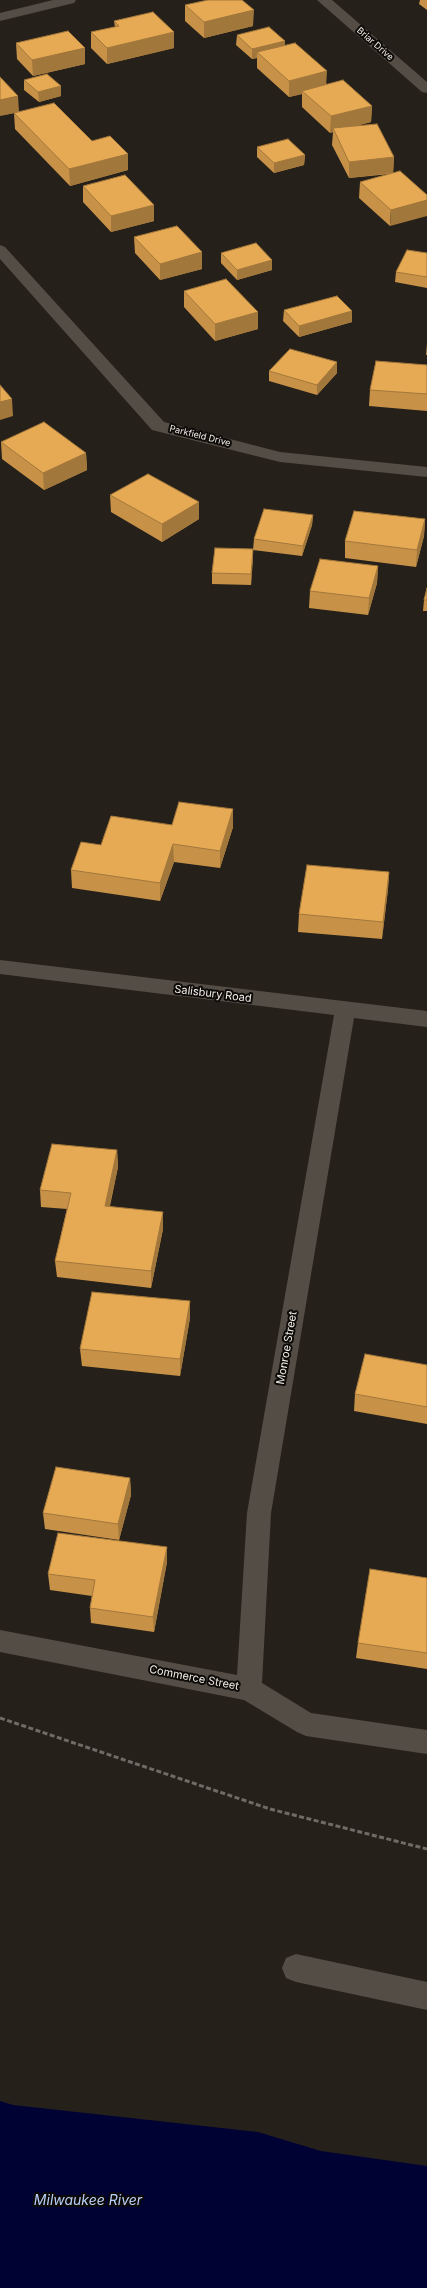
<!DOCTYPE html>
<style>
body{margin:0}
canvas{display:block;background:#25201a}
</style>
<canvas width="427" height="2288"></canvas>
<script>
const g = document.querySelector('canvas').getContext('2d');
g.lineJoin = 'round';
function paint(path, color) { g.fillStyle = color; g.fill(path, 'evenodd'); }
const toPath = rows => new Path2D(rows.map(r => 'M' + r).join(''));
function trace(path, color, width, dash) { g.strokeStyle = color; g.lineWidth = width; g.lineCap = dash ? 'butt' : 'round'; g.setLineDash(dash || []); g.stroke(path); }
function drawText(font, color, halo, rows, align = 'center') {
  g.font = font + ' Inter,sans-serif'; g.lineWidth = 4; g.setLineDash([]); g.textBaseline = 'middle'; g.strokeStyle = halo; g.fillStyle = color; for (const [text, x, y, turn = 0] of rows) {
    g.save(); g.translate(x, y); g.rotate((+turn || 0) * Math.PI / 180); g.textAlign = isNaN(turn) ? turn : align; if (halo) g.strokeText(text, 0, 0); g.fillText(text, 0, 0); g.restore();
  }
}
paint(toPath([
 [0,2101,13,2105,258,2132,321,2151,427,2166,427,2288,0,2288]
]), '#000234');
trace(toPath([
 [0,1718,270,1809,427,1849]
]), '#6f6b65', 3, [5, 2.5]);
paint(toPath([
 [53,0,76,0,74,3,0,21,0,13,53,0],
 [317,0,332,0,427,82,427,93,422,92,317,0],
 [0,245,5,247,164,422,280,452,427,467,427,477,280,462,152,430,0,259,0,245],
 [0,960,427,1011,427,1027,354,1018,271,1513,262,1683,311,1713,427,1730,427,1754,306,1736,297,1732,244,1700,0,1652,0,1630,237,1675,247,1513,334,1015,0,974,0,960],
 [296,1954,427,1982,427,2010,296,1982,286,1978,282,1968,286,1958,296,1954]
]), '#534d46');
paint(toPath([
 [420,0,427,0,427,10,419,4],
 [185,5,253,26,204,38,185,21],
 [114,21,174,32,174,48,107,64,91,48,91,32,115,27],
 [237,35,285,41,285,46,327,84,372,106,371,122,356,126,394,157,390,226,359,198,360,182,390,174,349,178,332,145,333,132,330,133,302,107,302,94,289,97,257,68,257,58,252,59,236,45],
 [16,43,85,64,33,76,17,59],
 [24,80,61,86,61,96,39,102,24,90],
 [19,111,92,141,128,170,70,186,15,129,14,113,0,116],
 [257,147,305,155,304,165,274,173,257,157],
 [83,186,154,205,154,221,111,232,83,202],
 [134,237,202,269,160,280,135,253],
 [221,253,272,260,272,270,237,280,221,263],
 [427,253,427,288,395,282,396,272],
 [184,291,258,312,258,329,215,341,184,307],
 [284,310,352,322,299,337,283,321],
 [427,343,427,355,426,355],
 [337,362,337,373,317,395,269,381,269,371],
 [427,365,427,411,369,406,370,390],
 [1,442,86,453,87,470,44,490,2,459],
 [110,495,199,502,199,519,162,542,111,512],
 [313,515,312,525,302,556,253,550,254,539],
 [425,519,424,536,416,567,345,558,345,541],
 [253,549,251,585,212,584,212,573],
 [378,566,377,583,368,615,309,608,310,591],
 [427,588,427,611,423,611,424,600],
 [233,809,233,827,220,868,174,862,160,901,72,888,71,870,101,845,172,825],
 [389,872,388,889,382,939,298,932,299,914],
 [117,1150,118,1167,110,1206,163,1229,151,1288,57,1277,55,1261,67,1209,41,1207,40,1190],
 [190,1318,180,1376,82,1366,80,1349],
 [427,1365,427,1424,354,1411,355,1394],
 [130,1478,131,1495,119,1540,45,1529,43,1513],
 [167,1547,167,1562,154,1632,91,1623,90,1608,92,1596,50,1590,48,1574],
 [427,1578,427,1669,356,1658,358,1643]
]), '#c79248');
paint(toPath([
 [254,10,253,26,204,38,204,22],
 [174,32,174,48,107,64,107,48],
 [285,41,285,51,257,52,257,58,252,59,252,49],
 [85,48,85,64,33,76,32,60],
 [327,71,326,87,302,91,302,94,289,97,289,81],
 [61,86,61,96,39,102,38,92],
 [18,96,19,112,0,116,0,100],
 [372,106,371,122,335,131,333,128,333,132,330,133,331,116],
 [128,154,128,170,70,186,69,169],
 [305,155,304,165,274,173,274,163],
 [394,157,393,173,349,178,349,162],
 [427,200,427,216,390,226,391,210],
 [154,205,154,221,111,232,111,216],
 [202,252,202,269,160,280,160,264],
 [272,260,272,270,237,280,237,270],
 [352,311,352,322,299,337,299,326],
 [258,312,258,329,215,341,215,324],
 [337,362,337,373,317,395,317,385],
 [12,399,13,416,0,420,0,402],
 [86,453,87,470,44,490,43,473],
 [199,502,199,519,162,542,162,524],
 [313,515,312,525,302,556,303,546],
 [425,519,424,536,416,567,417,550],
 [253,549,253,560,251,585,251,574],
 [378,566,377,583,368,615,369,598],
 [233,809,233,827,220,868,220,851],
 [173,844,174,862,160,901,160,883],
 [389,872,388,889,382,939,383,922],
 [117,1150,118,1167,106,1222,105,1206],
 [163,1212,163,1229,151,1288,151,1271],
 [190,1301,190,1318,180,1376,180,1359],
 [130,1478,131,1495,119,1540,118,1524],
 [167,1547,167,1562,154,1632,153,1617]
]), '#a2773b');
const building = toPath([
 [208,0,242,0,254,10,204,22,185,5,208,0],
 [153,12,174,32,107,48,91,32,119,26,114,21,153,12],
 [269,27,285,41,252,49,237,35,269,27],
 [68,31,85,48,32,60,16,43,68,31],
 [295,43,327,71,289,81,257,52,295,43],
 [47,74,61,86,38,92,24,80,47,74],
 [0,77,18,96,0,100,0,77],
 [343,80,372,106,331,116,302,91,343,80],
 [54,103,92,141,110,136,128,154,69,169,14,113,54,103],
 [377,124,394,157,349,162,333,128,377,124],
 [288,139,305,155,274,163,257,147,288,139],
 [400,171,427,195,427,200,391,210,360,182,400,171],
 [125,175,154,205,111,216,83,186,125,175],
 [177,226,202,252,160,264,134,237,177,226],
 [256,243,272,260,237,270,221,253,256,243],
 [407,250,427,253,427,277,396,272,407,250],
 [226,279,258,312,215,324,184,291,226,279],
 [337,296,352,311,299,326,284,310,337,296],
 [290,349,337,362,317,385,269,371,290,349],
 [376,361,427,365,427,394,370,390,376,361],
 [0,385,12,399,0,402,0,385],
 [44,422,86,453,43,473,1,442,44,422],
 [148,474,199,502,162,524,110,495,148,474],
 [264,509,313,515,303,546,254,539,264,509],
 [354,511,425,519,417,550,345,541,354,511],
 [215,548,253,549,251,574,212,573,215,548],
 [320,559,378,566,369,598,310,591,320,559],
 [427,588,427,600,424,600,427,588],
 [179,802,233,809,220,851,173,844,160,883,71,870,81,842,101,845,111,816,172,825,179,802],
 [307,865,389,872,383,922,299,914,307,865],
 [52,1144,117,1150,105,1206,163,1212,151,1271,55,1261,71,1193,40,1190,52,1144],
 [92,1292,190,1301,180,1359,80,1349,92,1292],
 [365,1354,427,1365,427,1407,355,1394,365,1354],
 [56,1467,130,1478,118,1524,43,1513,56,1467],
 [58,1533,167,1547,153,1617,90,1608,95,1580,48,1574,58,1533],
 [370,1569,427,1578,427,1653,358,1643,370,1569]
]);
paint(building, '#e7aa54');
trace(building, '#a2773b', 1);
drawText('9px', '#f2efea', '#0d0a08', [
 ["Briar Drive",375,44,41],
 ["Parkfield Drive",200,436,14]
]);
drawText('11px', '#f2efea', '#0d0a08', [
 ["Salisbury Road",213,994,7],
 ["Monroe Street",287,1348,-80],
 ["Commerce Street",194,1678,11]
]);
drawText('italic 14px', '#b8d0f8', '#0d0a08', [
 ["Milwaukee River",88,2201]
]);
</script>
